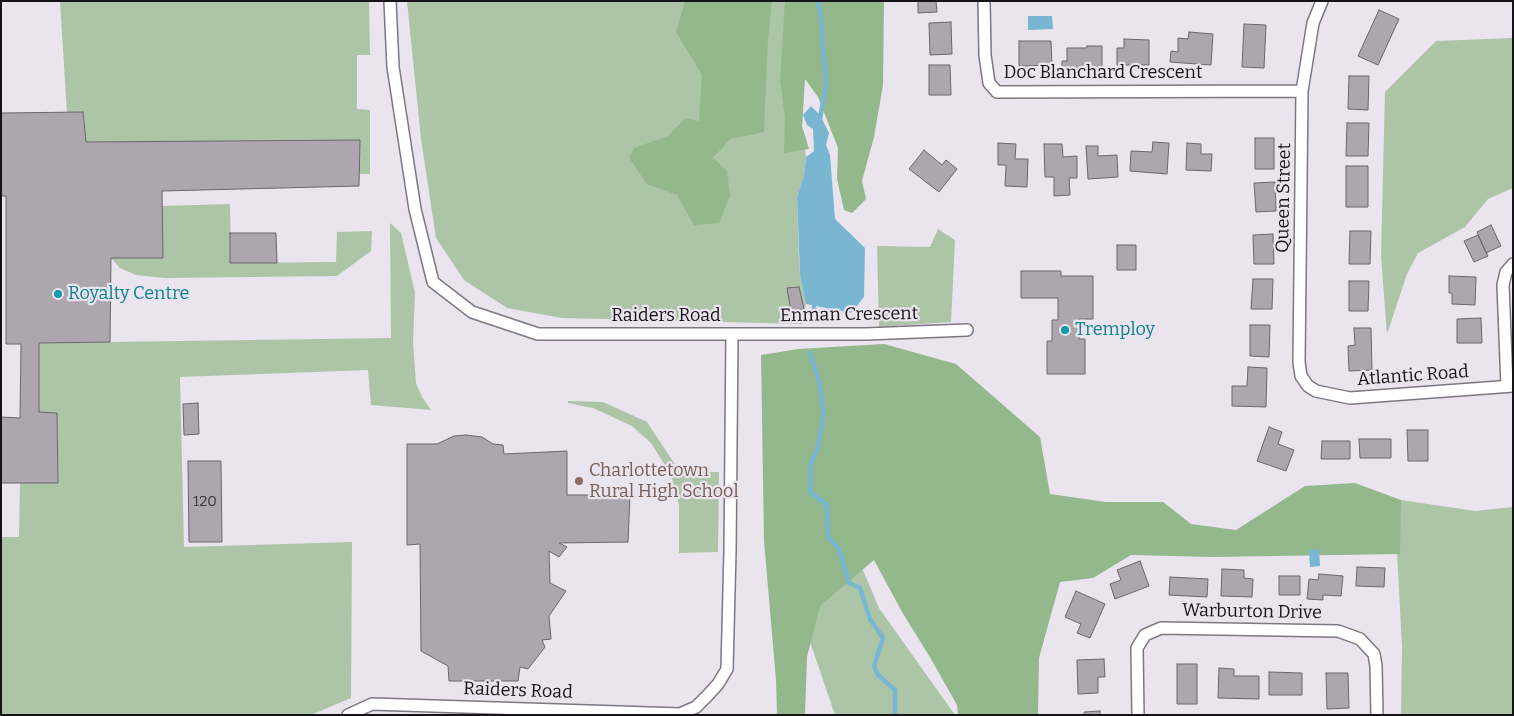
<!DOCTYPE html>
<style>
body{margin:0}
#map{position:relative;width:1514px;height:716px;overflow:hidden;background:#eae4ef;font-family:Bitter,serif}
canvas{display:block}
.frame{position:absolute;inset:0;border:2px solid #151317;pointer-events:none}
</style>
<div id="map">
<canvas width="1514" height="716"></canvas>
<div class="frame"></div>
</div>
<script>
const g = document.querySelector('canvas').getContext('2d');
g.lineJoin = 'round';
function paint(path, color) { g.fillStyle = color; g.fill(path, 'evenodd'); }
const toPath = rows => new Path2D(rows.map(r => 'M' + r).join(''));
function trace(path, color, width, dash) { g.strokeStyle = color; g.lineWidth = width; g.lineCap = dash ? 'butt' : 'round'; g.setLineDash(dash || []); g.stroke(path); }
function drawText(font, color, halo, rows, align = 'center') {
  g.font = font + ' Bitter,serif'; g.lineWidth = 4.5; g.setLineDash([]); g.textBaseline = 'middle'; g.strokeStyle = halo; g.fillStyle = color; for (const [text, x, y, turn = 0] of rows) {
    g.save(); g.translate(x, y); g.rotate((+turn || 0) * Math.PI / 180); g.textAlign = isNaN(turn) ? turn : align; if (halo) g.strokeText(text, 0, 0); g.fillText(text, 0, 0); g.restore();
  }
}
paint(toPath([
 [60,1,369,1,370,55,357,55,357,109,370,110,370,174,359,174,360,140,86,142,83,112,67,113],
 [407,1,795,1,804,90,802,126,806,157,804,175,797,197,799,260,800,275,806,304,802,324,562,318,507,308,464,280,436,238,421,139],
 [1513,38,1513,188,1488,199,1465,227,1418,253,1407,274,1387,334,1381,256,1385,92,1436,41],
 [230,204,231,263,336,262,337,232,372,231,371,251,337,276,165,278,136,275,120,268,111,258,163,258,162,206],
 [390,223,401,233,415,293,413,343,416,383,422,397,431,410,371,405,368,370,180,377,184,547,352,542,351,698,311,715,1,715,1,537,19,537,20,483,58,482,57,413,39,412,39,343,391,338],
 [938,229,955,240,951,322,879,327,877,246,930,247],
 [568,401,603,402,647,422,680,472,719,472,718,552,679,553,679,505,671,475,651,443,632,426,593,408,568,403],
 [1401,500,1475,511,1513,507,1513,715,1401,715,1402,647,1396,532],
 [860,563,879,608,955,715,835,715,794,595]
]), '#acc5a7');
paint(toPath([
 [685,1,772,1,768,39,764,132,730,139,713,158,727,171,730,196,719,223,694,225,677,195,647,184,629,158,634,148,668,136,685,118,699,121,702,75,676,32],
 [785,1,884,1,883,85,874,137,862,181,866,199,852,213,844,210,837,179,838,148,818,97,805,79,802,126,809,149,784,153,785,117,780,80],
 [884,344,956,364,1040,437,1050,494,1106,502,1163,502,1191,524,1236,530,1305,486,1355,483,1401,500,1400,554,1212,557,1131,555,1093,578,1060,582,1039,658,1038,715,958,715,957,705,931,659,902,612,874,560,820,606,807,657,805,715,777,715,776,680,764,541,761,355,798,349]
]), '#93b88c');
paint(toPath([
 [1028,16,1052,16,1053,29,1028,30],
 [811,106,820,115,829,133,826,145,830,155,835,219,865,248,864,297,851,313,806,304,800,275,797,197,804,175,806,157,814,151,813,129,807,125,803,115],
 [1319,549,1320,566,1310,567,1309,550]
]), '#78b6d2');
trace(toPath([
 [818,1,821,19,826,84,820,119],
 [814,301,814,318],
 [810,353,819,381,824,413,817,450,810,466,810,492,827,505,828,537,839,549,849,583,860,588,870,619,883,638,874,666,878,675,895,690,895,715]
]), '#78b6d2', 4.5);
const building = toPath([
 [918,1,936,1,937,12,918,13,918,1],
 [1379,10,1399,19,1378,65,1358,56,1379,10],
 [951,22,952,54,930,55,929,23,951,22],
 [1244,24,1266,25,1264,68,1242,67,1244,24],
 [1189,32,1213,34,1211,65,1170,62,1171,51,1178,52,1178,38,1188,39,1189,32],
 [1124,39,1149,40,1149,65,1117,65,1117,48,1124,48,1124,39],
 [1019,41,1051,41,1052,65,1019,66,1019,41],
 [1087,46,1102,46,1102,71,1062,71,1062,61,1067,61,1067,48,1087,48,1087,46],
 [929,65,950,65,951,95,929,95,929,65],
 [1349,76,1369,76,1368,110,1348,109,1349,76],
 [83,112,86,142,360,140,359,186,162,191,163,258,111,258,110,342,39,343,39,412,57,413,58,483,1,483,1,417,20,418,21,344,6,344,6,196,1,196,1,113,83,112],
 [1347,123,1369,123,1368,156,1346,156,1347,123],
 [1255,138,1274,138,1274,169,1255,169,1255,138],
 [1153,142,1169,143,1167,174,1130,171,1131,151,1152,152,1153,142],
 [998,143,1016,144,1015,159,1028,159,1027,187,1005,186,1006,165,998,165,998,143],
 [1187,143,1201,144,1201,154,1212,154,1211,171,1186,170,1187,143],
 [1044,144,1062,144,1063,157,1077,156,1077,178,1069,178,1070,195,1054,196,1054,177,1045,177,1044,144],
 [1086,146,1098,146,1098,156,1117,155,1118,177,1088,179,1086,146],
 [924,150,942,165,946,160,957,169,939,192,909,169,924,150],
 [1346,166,1368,166,1368,207,1346,207,1346,166],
 [1275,182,1276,211,1256,212,1254,183,1275,182],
 [1491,225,1501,246,1486,253,1477,232,1491,225],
 [1350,231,1371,231,1370,264,1349,264,1350,231],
 [230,233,276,233,277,263,230,263,230,233],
 [1273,234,1274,264,1254,264,1253,235,1273,234],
 [1478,235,1488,256,1474,262,1464,241,1478,235],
 [1117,245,1136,245,1136,270,1117,270,1117,245],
 [1021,271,1061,271,1061,276,1093,276,1093,319,1079,319,1079,339,1085,339,1085,374,1047,374,1047,341,1052,341,1052,320,1058,320,1058,298,1021,298,1021,271],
 [1449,276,1476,277,1475,305,1452,304,1452,293,1449,293,1449,276],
 [1253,279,1273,279,1272,309,1251,309,1253,279],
 [1349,281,1369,281,1368,311,1349,311,1349,281],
 [799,287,804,309,791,311,787,288,799,287],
 [1481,318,1482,343,1457,343,1457,319,1481,318],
 [1250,325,1270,325,1269,357,1250,356,1250,325],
 [1354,328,1371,328,1372,370,1349,371,1348,346,1355,345,1354,328],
 [1248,367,1267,368,1266,407,1232,406,1232,386,1247,386,1248,367],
 [198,403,199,434,184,435,183,404,198,403],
 [1269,427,1282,432,1278,444,1294,450,1286,471,1257,461,1269,427],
 [1407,430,1428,430,1428,461,1408,461,1407,430],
 [466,435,482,437,493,444,503,445,504,454,567,451,567,495,630,495,628,542,559,543,567,547,559,557,549,551,550,583,566,591,549,616,551,639,542,640,545,647,528,669,520,667,518,681,449,681,448,666,421,651,420,544,407,545,407,444,437,444,454,436,466,435],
 [1359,439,1391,439,1391,458,1360,458,1359,439],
 [1322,441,1350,441,1350,459,1321,459,1322,441],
 [188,461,221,461,222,542,189,542,188,461],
 [1140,561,1149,586,1115,599,1110,584,1121,580,1117,570,1140,561],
 [1357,567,1385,568,1384,587,1356,586,1357,567],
 [1222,569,1244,570,1244,578,1253,579,1252,597,1221,596,1222,569],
 [1319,574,1343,576,1341,596,1323,595,1323,600,1307,599,1309,579,1318,580,1319,574],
 [1279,576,1300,576,1300,595,1279,595,1279,576],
 [1170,577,1208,579,1207,597,1169,595,1170,577],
 [1076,591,1105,604,1090,638,1077,633,1081,624,1065,617,1076,591],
 [1104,659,1105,677,1098,677,1098,693,1078,694,1077,660,1104,659],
 [1177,664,1197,664,1197,704,1177,704,1177,664],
 [1219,668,1234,669,1234,676,1259,676,1259,699,1218,698,1219,668],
 [1269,672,1302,673,1302,695,1269,695,1269,672],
 [1326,673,1348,673,1349,708,1327,709,1326,673],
 [1100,711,1100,715,1084,715,1084,712,1100,711]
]);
paint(building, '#aea6af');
trace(building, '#6d656e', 1);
const minor = toPath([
 [390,1,393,67,415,209,433,282,472,312,538,334,866,334,967,330],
 [984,1,985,55,989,83,997,92,1302,91],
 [1322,1,1313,23,1302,91,1299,362,1301,376,1308,386,1316,391,1350,398,1513,386],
 [1507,386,1503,285,1506,272,1513,264],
 [348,715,372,704,680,714,696,707,708,695,718,684,727,669,730,551,732,334],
 [1138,715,1137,648,1145,635,1161,628,1338,631,1360,639,1374,654,1376,666,1377,715]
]);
trace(minor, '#7d7782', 14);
trace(minor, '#fff', 11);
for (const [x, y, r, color] of [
 [58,294,5,"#0f9aa8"],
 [1065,330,5,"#0f9aa8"],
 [579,481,5,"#8d6e63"]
]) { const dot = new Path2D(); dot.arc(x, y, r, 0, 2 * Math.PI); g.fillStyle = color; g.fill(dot); trace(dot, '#eae4ef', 2); }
drawText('15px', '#3b383d', null, [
 ["120",205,502]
]);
drawText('18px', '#151317', '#eae4ef', [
 ["Doc Blanchard Crescent",1103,73],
 ["Queen Street",1284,198,-89],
 ["Enman Crescent",849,315,-1],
 ["Raiders Road",666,316],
 ["Atlantic Road",1413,376,-4],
 ["Warburton Drive",1252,612,1],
 ["Raiders Road",518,691,2]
]);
drawText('18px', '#0d838f', '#eae4ef', [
 ["Royalty Centre",68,294],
 ["Tremploy",1075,330]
], 'left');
drawText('18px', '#785e54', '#eae4ef', [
 ["Charlottetown",589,471],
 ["Rural High School",589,492]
], 'left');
</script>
